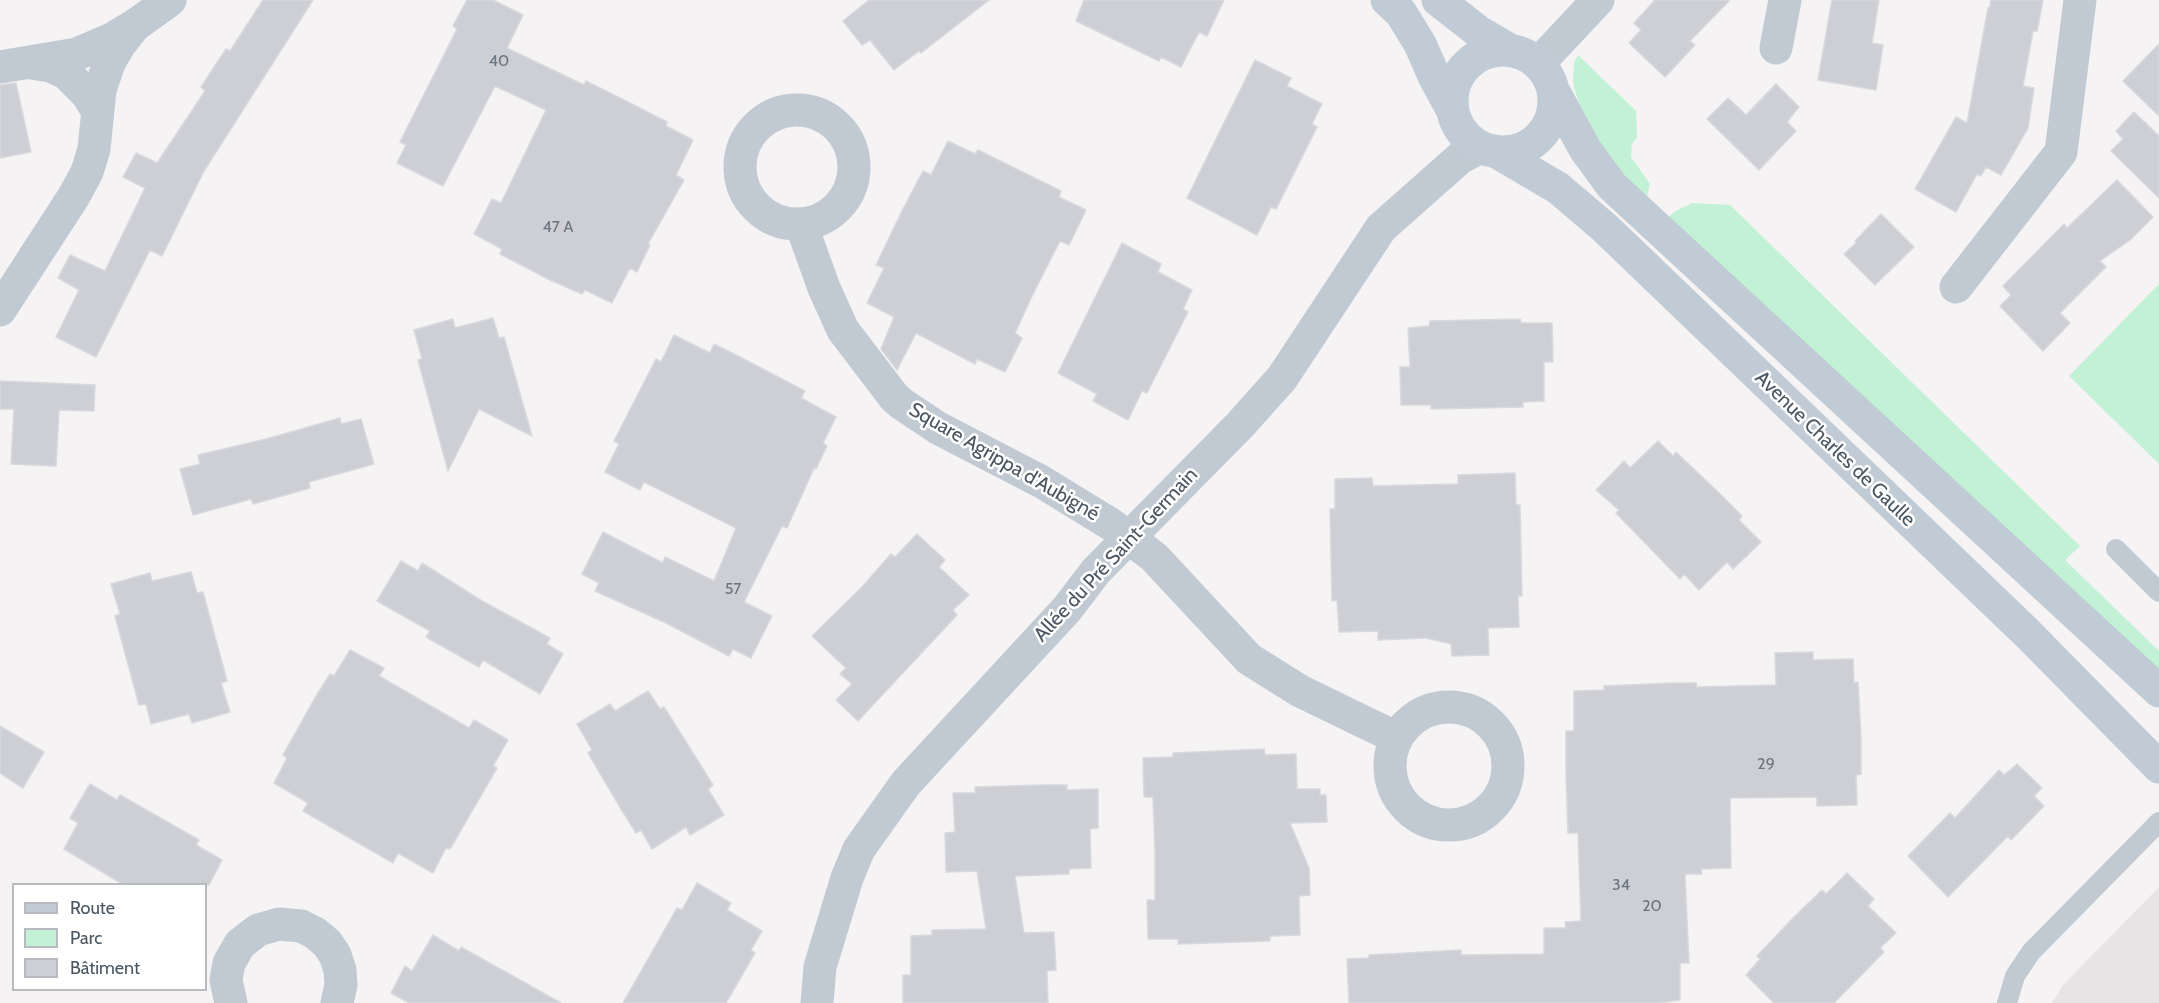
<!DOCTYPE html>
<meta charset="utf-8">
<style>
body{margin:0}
#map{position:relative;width:2159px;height:1003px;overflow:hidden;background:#f5f3f3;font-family:Cabin,sans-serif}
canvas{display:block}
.legend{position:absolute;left:12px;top:883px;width:195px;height:108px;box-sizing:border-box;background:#fff;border:2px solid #b7bbc0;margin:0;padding:8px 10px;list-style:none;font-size:18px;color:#4a5661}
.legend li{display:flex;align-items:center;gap:12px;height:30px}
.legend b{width:30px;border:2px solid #b7bbc0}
</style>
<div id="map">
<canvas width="2159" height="1003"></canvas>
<ul class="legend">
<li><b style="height:8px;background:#c1cbd6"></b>Route</li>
<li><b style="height:16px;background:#c3f1d5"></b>Parc</li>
<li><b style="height:16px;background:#cdcfd5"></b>Bâtiment</li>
</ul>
</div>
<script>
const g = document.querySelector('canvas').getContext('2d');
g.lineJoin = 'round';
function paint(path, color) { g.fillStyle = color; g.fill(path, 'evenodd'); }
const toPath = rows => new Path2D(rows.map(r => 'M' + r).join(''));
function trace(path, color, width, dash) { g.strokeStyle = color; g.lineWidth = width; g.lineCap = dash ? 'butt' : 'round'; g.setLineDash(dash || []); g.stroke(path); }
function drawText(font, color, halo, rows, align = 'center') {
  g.font = font + ' Cabin,sans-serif'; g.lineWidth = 5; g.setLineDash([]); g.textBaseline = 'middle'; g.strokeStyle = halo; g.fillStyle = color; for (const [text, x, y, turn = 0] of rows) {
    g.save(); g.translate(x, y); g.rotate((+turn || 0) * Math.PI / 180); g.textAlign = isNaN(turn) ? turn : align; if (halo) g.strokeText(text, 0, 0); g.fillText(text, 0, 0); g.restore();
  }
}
paint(toPath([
 [2159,887,2159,1003,2052,1003,2063,985]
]), '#e6e4e5');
paint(toPath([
 [1578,55,1636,111,1637,138,1632,144,1631,157,1650,184,1645,205,1583,118,1573,83,1574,63],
 [1692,203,1730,205,2080,546,2065,560,2159,651,2159,675,1664,222,1674,212],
 [2159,284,2159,464,2069,376]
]), '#c3f1d5');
const building = toPath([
 [263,0,313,0,204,171,162,256,150,250,96,357,56,337,79,290,58,278,70,255,105,271,145,188,123,177,136,153,157,163,205,91,201,87,226,49,230,51,263,0],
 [467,0,493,0,523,15,507,48,584,85,586,81,628,102,667,122,666,126,693,140,676,175,684,180,648,244,650,245,637,272,630,268,612,303,585,290,582,294,550,280,500,254,502,249,474,234,492,199,501,203,546,110,495,86,443,186,397,163,406,145,400,142,457,29,453,26,467,0],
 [869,0,989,0,921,53,919,51,894,70,870,40,862,45,843,21,869,0],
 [1084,0,1224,0,1207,36,1199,32,1181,67,1161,57,1159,61,1076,21,1084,0],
 [1655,0,1730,0,1690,41,1695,45,1665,77,1629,43,1641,30,1634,23,1655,0],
 [1832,0,1879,0,1872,43,1883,45,1876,90,1818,80,1832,0],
 [1991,0,2043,0,2037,31,2033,31,2023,86,2034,88,2028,128,2001,175,1986,167,1981,176,1977,174,1956,212,1915,189,1956,117,1967,123,1988,8,1990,7,1991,0],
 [2159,44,2159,116,2123,81,2159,44],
 [1255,60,1291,78,1287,86,1322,104,1312,124,1317,127,1276,209,1271,207,1257,235,1187,198,1255,60],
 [16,83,31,152,0,158,0,85,16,83],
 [1776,84,1799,107,1787,122,1796,131,1759,170,1707,119,1728,98,1746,115,1776,84],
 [2134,112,2159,136,2159,198,2111,151,2123,139,2116,131,2134,112],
 [948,141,975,154,978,150,1061,191,1059,197,1086,210,1069,245,1060,241,1034,292,1015,333,1022,338,1005,372,977,359,975,364,916,333,897,370,881,349,894,317,867,303,884,268,876,265,902,211,923,171,931,175,948,141],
 [2117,180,2153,217,2130,240,2100,261,2106,267,2060,313,2070,323,2043,351,2000,306,2011,295,2003,286,2064,224,2067,228,2117,180],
 [1881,214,1914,247,1875,285,1844,254,1856,243,1855,241,1881,214],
 [1122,243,1161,264,1158,272,1192,290,1183,309,1188,312,1147,393,1142,391,1128,420,1093,401,1097,394,1058,373,1122,243],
 [493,318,499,338,504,337,532,436,479,409,448,471,418,360,422,359,414,330,453,319,455,328,493,318],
 [1520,319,1521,323,1552,323,1553,362,1544,362,1544,401,1523,402,1523,407,1431,409,1431,405,1401,405,1400,367,1410,367,1408,328,1429,326,1430,321,1520,319],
 [674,335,710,353,714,344,740,357,805,391,801,398,836,417,823,443,827,446,816,469,814,468,787,528,782,526,744,602,772,616,751,658,733,649,729,656,666,623,595,591,599,583,582,574,603,532,663,563,665,557,714,581,736,528,644,482,640,490,605,472,619,444,614,441,656,359,661,362,674,335],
 [0,381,95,385,94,411,59,410,56,466,11,464,14,409,0,409,0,381],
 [340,418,341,424,361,419,374,464,309,482,310,488,282,496,253,504,251,499,193,515,180,469,200,464,198,455,266,439,340,418],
 [1658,441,1673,456,1676,452,1718,492,1742,516,1739,520,1761,542,1733,569,1727,562,1699,590,1684,574,1680,579,1616,513,1619,510,1596,490,1624,461,1630,468,1658,441],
 [1515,473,1516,505,1520,505,1522,596,1518,596,1519,627,1488,628,1489,655,1452,656,1451,644,1426,638,1378,640,1378,631,1339,632,1337,600,1332,601,1330,509,1335,509,1335,479,1372,478,1373,486,1458,484,1458,475,1515,473],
 [917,534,945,560,939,567,969,595,953,610,957,615,858,721,836,700,852,684,840,674,846,668,812,636,861,588,891,554,895,557,917,534],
 [401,561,418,571,422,563,482,601,550,638,547,644,563,654,540,694,483,660,479,667,426,637,430,631,377,601,401,561],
 [191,572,197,593,203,592,227,681,221,683,230,712,192,723,189,714,151,724,146,704,139,705,115,616,120,614,111,584,150,573,152,581,191,572],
 [350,650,384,668,379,676,469,728,474,720,508,740,493,766,497,768,450,849,446,848,433,873,398,853,393,863,303,811,308,803,274,783,287,758,283,755,316,696,330,674,334,676,350,650],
 [1813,652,1813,660,1853,659,1854,683,1858,682,1861,738,1861,774,1856,775,1857,805,1817,806,1817,797,1730,798,1731,868,1701,869,1702,874,1685,874,1689,963,1680,963,1680,1000,1659,1003,1349,1003,1347,959,1369,958,1369,955,1461,950,1461,955,1544,954,1544,928,1566,928,1565,922,1581,921,1578,833,1568,833,1566,773,1566,731,1574,731,1574,691,1604,690,1604,686,1671,683,1696,683,1697,687,1776,685,1775,653,1813,652],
 [648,691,660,709,664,707,678,729,713,785,708,789,724,815,690,835,686,827,652,849,641,830,636,833,621,809,588,753,592,750,577,724,610,704,615,711,648,691],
 [0,726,44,752,23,788,0,773,0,726],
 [1264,749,1265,755,1296,754,1297,789,1320,789,1320,795,1326,795,1327,822,1290,823,1309,868,1310,895,1299,896,1300,935,1270,936,1270,941,1178,944,1178,939,1148,939,1147,900,1155,900,1155,851,1153,797,1144,797,1143,758,1173,757,1173,753,1264,749],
 [2017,764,2042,788,2034,796,2044,806,2011,840,2008,836,1948,897,1908,856,1950,813,1955,818,1999,770,2004,775,2017,764],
 [90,784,117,800,120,795,199,840,196,845,222,860,209,885,124,885,64,849,78,823,70,818,90,784],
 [1044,785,1067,785,1067,790,1098,789,1098,828,1090,829,1091,868,1069,869,1069,874,1015,876,1024,933,1054,932,1056,970,1047,971,1048,1003,903,1003,903,975,911,975,911,936,932,935,932,930,986,929,977,871,946,872,945,833,955,832,953,793,975,793,975,787,1044,785],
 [1847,873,1874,899,1868,906,1896,933,1880,948,1884,952,1834,1003,1774,1003,1746,975,1760,959,1757,956,1793,918,1822,890,1826,894,1847,873],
 [697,883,731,903,727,910,762,931,751,950,755,953,726,1003,623,1003,677,908,682,910,697,883],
 [433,935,459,951,461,947,561,1003,409,1003,391,993,405,966,412,971,433,935]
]);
paint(building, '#cdcfd5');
trace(building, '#d7d9de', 1.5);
trace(toPath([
 [2116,549,2159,592],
 [2007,1003,2015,976,2031,952,2159,822]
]), '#c1cad2', 20);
trace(toPath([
 [1776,48,1785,0],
 [31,63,50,66,66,73,87,94,97,110],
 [1538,64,1598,0],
 [0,67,77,54,112,39,132,27],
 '740 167a57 57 0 1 1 114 0a57 57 0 1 1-114 0Z',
 [801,224,824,288,843,330,894,397,902,404,938,428,1042,482,1112,525,1154,557,1249,659,1300,691,1397,738],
 [1956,287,2061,152,2080,0],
 [0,310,74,196,87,172,94,149,100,90,109,63,120,44,134,26,170,0],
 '1390 766a59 59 0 1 1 118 0a59 59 0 1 1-118 0Z',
 [231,1003,226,980,229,963,240,944,258,930,279,924,301,926,315,933,327,943,335,955,340,970,341,985,337,1003],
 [817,1003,820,967,847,878,859,849,906,783,1067,609,1096,571,1240,425,1282,378,1381,228,1460,158,1480,147]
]), '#c1cad2', 33);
trace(toPath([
 [1387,0,1401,13,1420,44,1435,78,1453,111],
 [1438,0,1479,32,1510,50],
 '1452 101a51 51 0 1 1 102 0a51 51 0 1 1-102 0Z',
 [1554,92,1585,149,1612,186,2159,691],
 [1495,151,1558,188,1605,228,2028,634,2159,767]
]), '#c1cbd6', 33);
drawText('16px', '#6b747e', null, [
 ["40",499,61],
 ["47 A",558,227],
 ["57",733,589],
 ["29",1766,764],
 ["34",1621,885],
 ["20",1652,906]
]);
drawText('20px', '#4a5661', '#fff', [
 ["Avenue Charles de Gaulle",1835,449,44],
 ["Square Agrippa d'Aubigné",1004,462,30],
 ["Allée du Pré Saint-Germain",1116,555,-47]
]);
</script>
